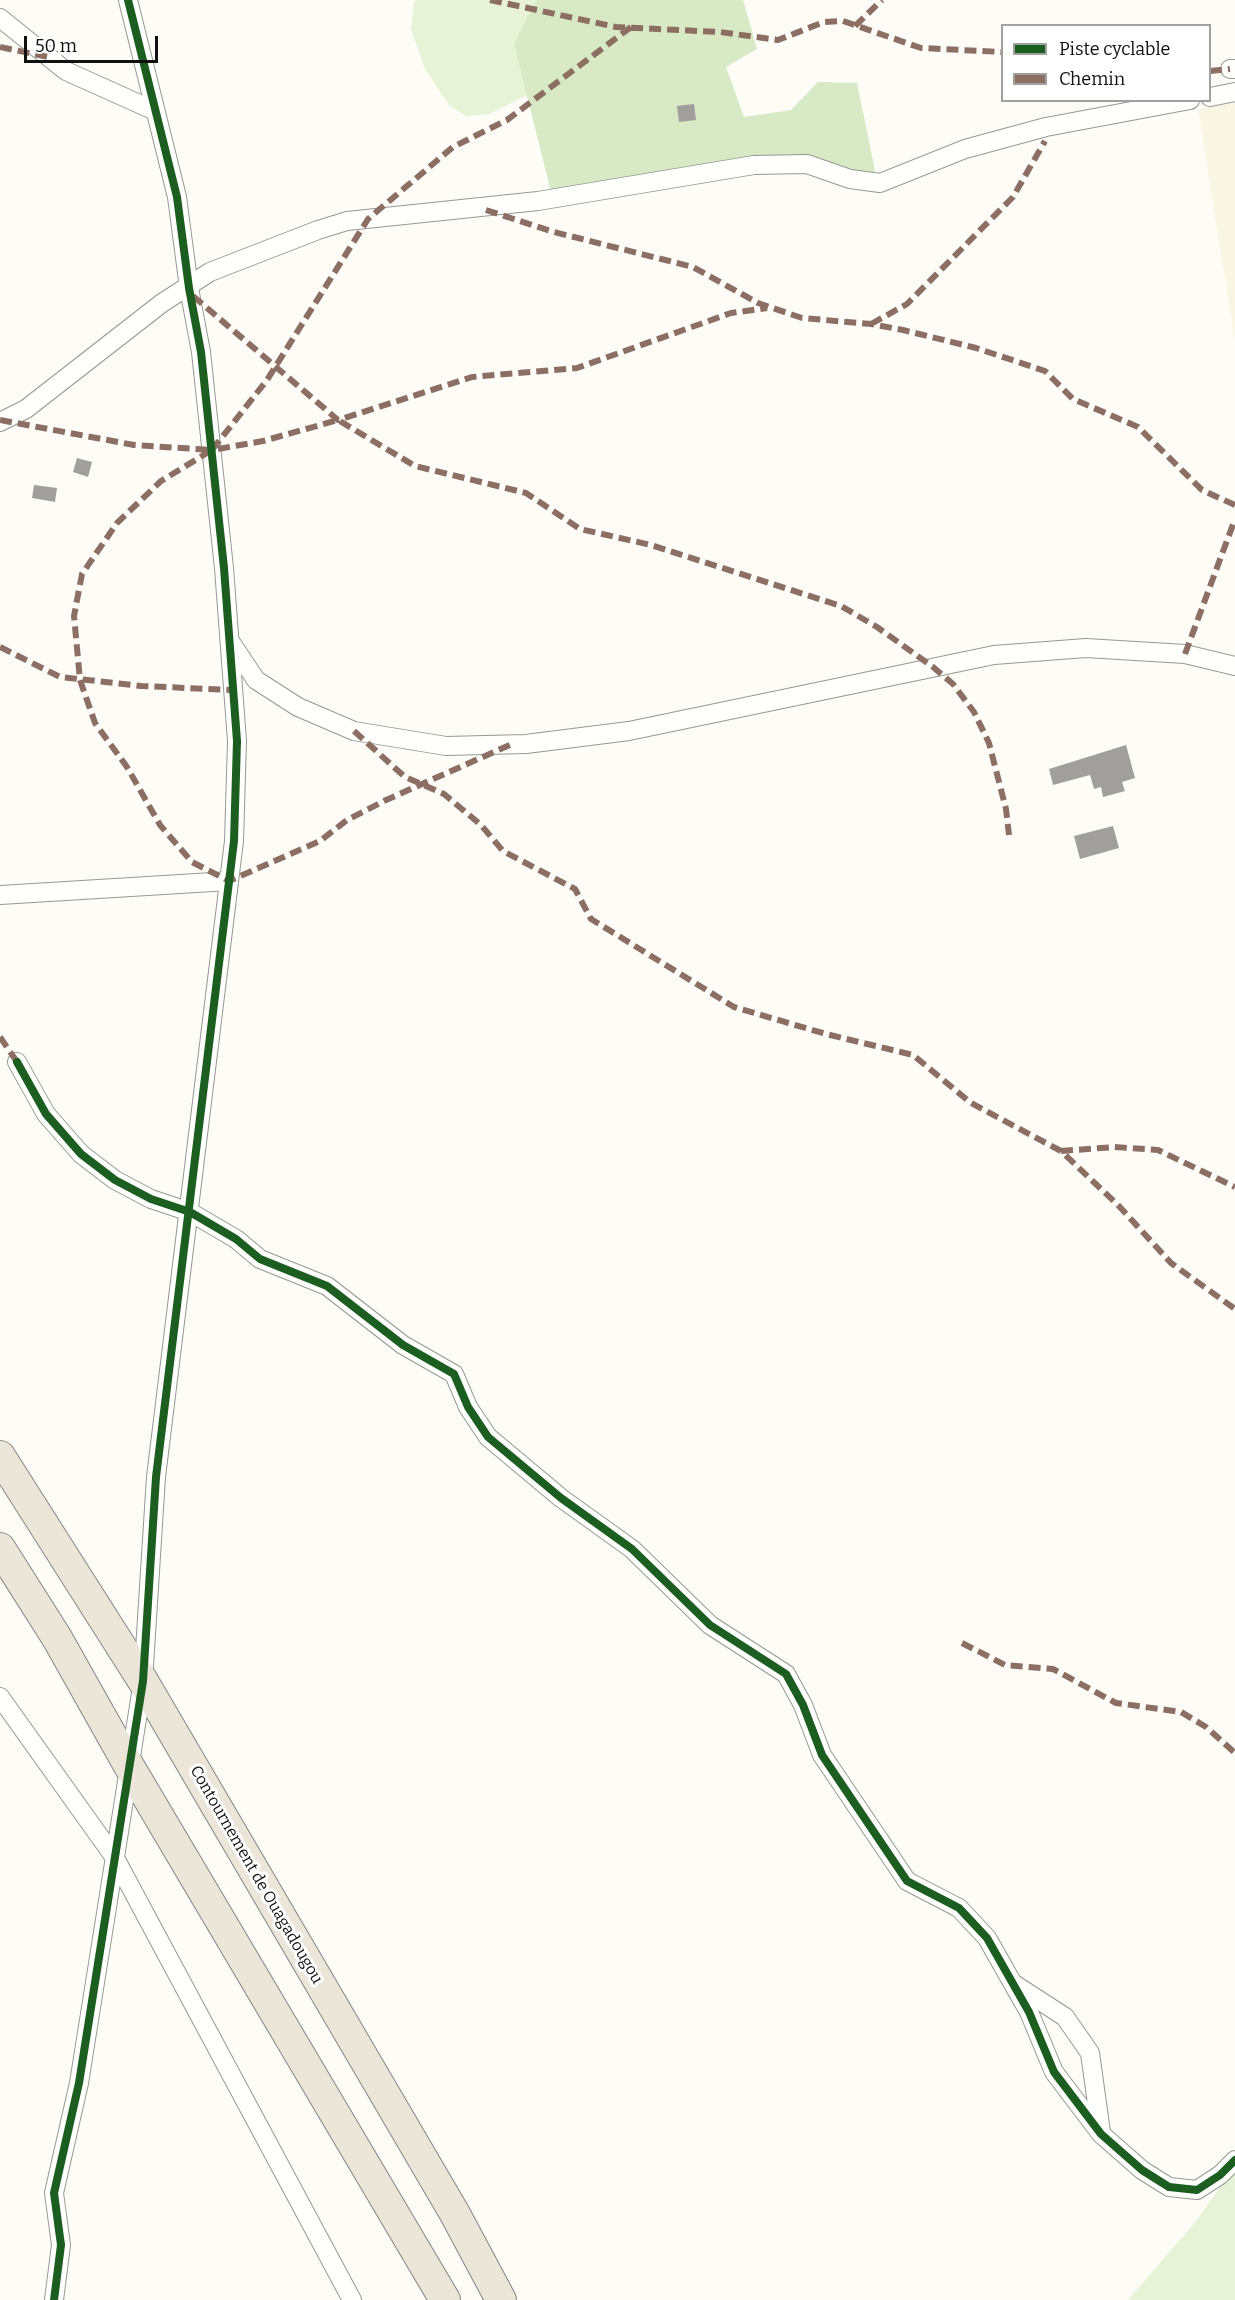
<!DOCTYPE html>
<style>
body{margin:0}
#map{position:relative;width:1235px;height:2300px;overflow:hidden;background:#fdfcf7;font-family:Bitter,serif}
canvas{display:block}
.legend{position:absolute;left:1001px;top:24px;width:210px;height:78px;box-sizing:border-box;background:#fff;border:2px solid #a0a0a0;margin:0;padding:8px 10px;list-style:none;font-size:18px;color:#111}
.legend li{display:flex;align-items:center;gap:12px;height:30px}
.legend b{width:30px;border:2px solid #a0a0a0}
.scale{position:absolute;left:24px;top:36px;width:134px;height:27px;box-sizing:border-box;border:3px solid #111;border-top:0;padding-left:8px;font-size:18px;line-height:21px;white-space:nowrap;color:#111;-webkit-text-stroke:4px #fff;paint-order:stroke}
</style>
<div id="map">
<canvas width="1235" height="2300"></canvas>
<ul class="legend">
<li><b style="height:8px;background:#1b5e20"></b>Piste cyclable</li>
<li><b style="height:8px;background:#8d6e63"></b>Chemin</li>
</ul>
<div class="scale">50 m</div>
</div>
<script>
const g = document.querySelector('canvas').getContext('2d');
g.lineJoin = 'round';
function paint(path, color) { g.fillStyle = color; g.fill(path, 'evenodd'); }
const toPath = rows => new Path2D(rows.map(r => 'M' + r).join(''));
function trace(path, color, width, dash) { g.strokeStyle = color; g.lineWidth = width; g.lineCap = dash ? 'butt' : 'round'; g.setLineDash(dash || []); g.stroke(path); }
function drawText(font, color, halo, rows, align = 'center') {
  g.font = font + ' Bitter,serif'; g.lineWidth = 6; g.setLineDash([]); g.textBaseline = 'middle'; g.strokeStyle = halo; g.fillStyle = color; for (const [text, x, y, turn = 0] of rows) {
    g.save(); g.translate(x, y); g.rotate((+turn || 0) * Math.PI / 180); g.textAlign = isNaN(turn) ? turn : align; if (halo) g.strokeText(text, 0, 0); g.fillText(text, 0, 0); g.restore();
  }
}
paint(toPath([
 [1235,103,1235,342,1198,109]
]), '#f9f7e4');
paint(toPath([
 [417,0,536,0,514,44,527,95,489,114,466,116,449,105,425,69,411,29,414,2],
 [1235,2166,1235,2300,1128,2300,1197,2220]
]), '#e7f3d7');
paint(toPath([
 [536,0,743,0,757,49,726,67,744,117,791,110,818,82,857,83,877,180,818,167,755,170,554,204,514,44]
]), '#d8eac5');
paint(toPath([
 [694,104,696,120,679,122,677,106],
 [77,458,92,462,88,477,73,472],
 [34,485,57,488,55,502,32,498],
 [1126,745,1135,778,1122,782,1125,791,1103,797,1101,787,1094,789,1090,775,1053,785,1049,769],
 [1113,826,1119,848,1080,859,1074,836]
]), '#a19f9c');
const minor = toPath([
 [0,18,66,71,155,111],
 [1230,69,1235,69],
 [1210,97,1235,92],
 [0,422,26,409,162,303,210,272,318,230,347,221,538,201,754,165,807,164,850,179,880,183,965,149,1046,127,1190,100],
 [230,641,256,680,298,707,354,731,446,746,526,744,629,731,994,655,1086,648,1185,654,1235,666],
 [0,895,229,881],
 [17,1062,46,1114,81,1154,115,1180,151,1199,190,1212,236,1239,260,1259,327,1286,403,1345,454,1374,468,1407,488,1437,561,1498,632,1549,710,1625,786,1674,803,1705,822,1755,907,1881,959,1908,987,1938,1029,2012,1054,2072,1101,2134,1142,2170,1169,2187,1197,2190,1220,2175,1235,2160],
 [0,1697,115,1858,352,2300],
 [1014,1984,1065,2017,1090,2053,1101,2132],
 [54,2300,61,2245,54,2193,79,2083,143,1681,156,1477,234,841,237,741,224,568,201,352,189,288,177,197,128,0]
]);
const trunk = toPath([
 [0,1456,143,1681,455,2214,501,2300],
 [0,1548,57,1638,129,1766,445,2300]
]);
trace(minor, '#979795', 20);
trace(trunk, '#858482', 32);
trace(minor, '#fffffe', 18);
trace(trunk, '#ece5da', 30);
trace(toPath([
 [490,0,616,27,720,32,778,40,824,22,843,21,921,48,1002,52],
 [855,26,882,0],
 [631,27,507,120,453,147,368,219,267,380,212,450,263,441,338,420,415,466,526,493,580,529,651,545,841,606,877,627,933,667,953,684,974,712,989,743,1006,809,1009,835],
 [0,47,48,57],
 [1210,71,1230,69],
 [486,210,554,232,693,267,758,303,802,318,871,324,903,330,976,348,1045,371,1073,399,1138,427,1202,490,1235,505],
 [193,296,338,420,472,377,577,368,731,313,767,308],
 [871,324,907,304,1013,197,1045,141],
 [0,420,134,445,212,450,161,481,117,523,82,574,74,616,80,680,95,723,127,767,160,825,192,862,229,881,320,841,347,820,386,800,512,744],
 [0,647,60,677,141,686,233,690],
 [1185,654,1235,519],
 [354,731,405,777,444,794,481,825,503,851,575,889,591,919,734,1007,826,1034,913,1055,971,1103,1061,1151,1118,1205,1171,1263,1235,1309],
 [0,1037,17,1062],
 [1061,1151,1114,1147,1158,1150,1235,1187],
 [962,1643,1005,1665,1053,1669,1116,1703,1181,1712,1206,1727,1235,1753]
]), '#8d6e63', 6, [12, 6]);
trace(toPath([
 [17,1062,46,1114,81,1154,115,1180,151,1199,190,1212,236,1239,260,1259,327,1286,403,1345,454,1374,468,1407,488,1437,561,1498,632,1549,710,1625,786,1674,803,1705,822,1755,907,1881,959,1908,987,1938,1029,2012,1054,2072,1101,2134,1142,2170,1169,2187,1197,2190,1220,2175,1235,2160],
 [54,2300,61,2245,54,2193,79,2083,143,1681,156,1477,234,841,237,741,224,568,201,352,189,288,177,197,128,0]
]), '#1b5e20', 8);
drawText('16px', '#111', '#fff', [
 ["Contournement de Ouagadougou",256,1875,60]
]);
</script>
